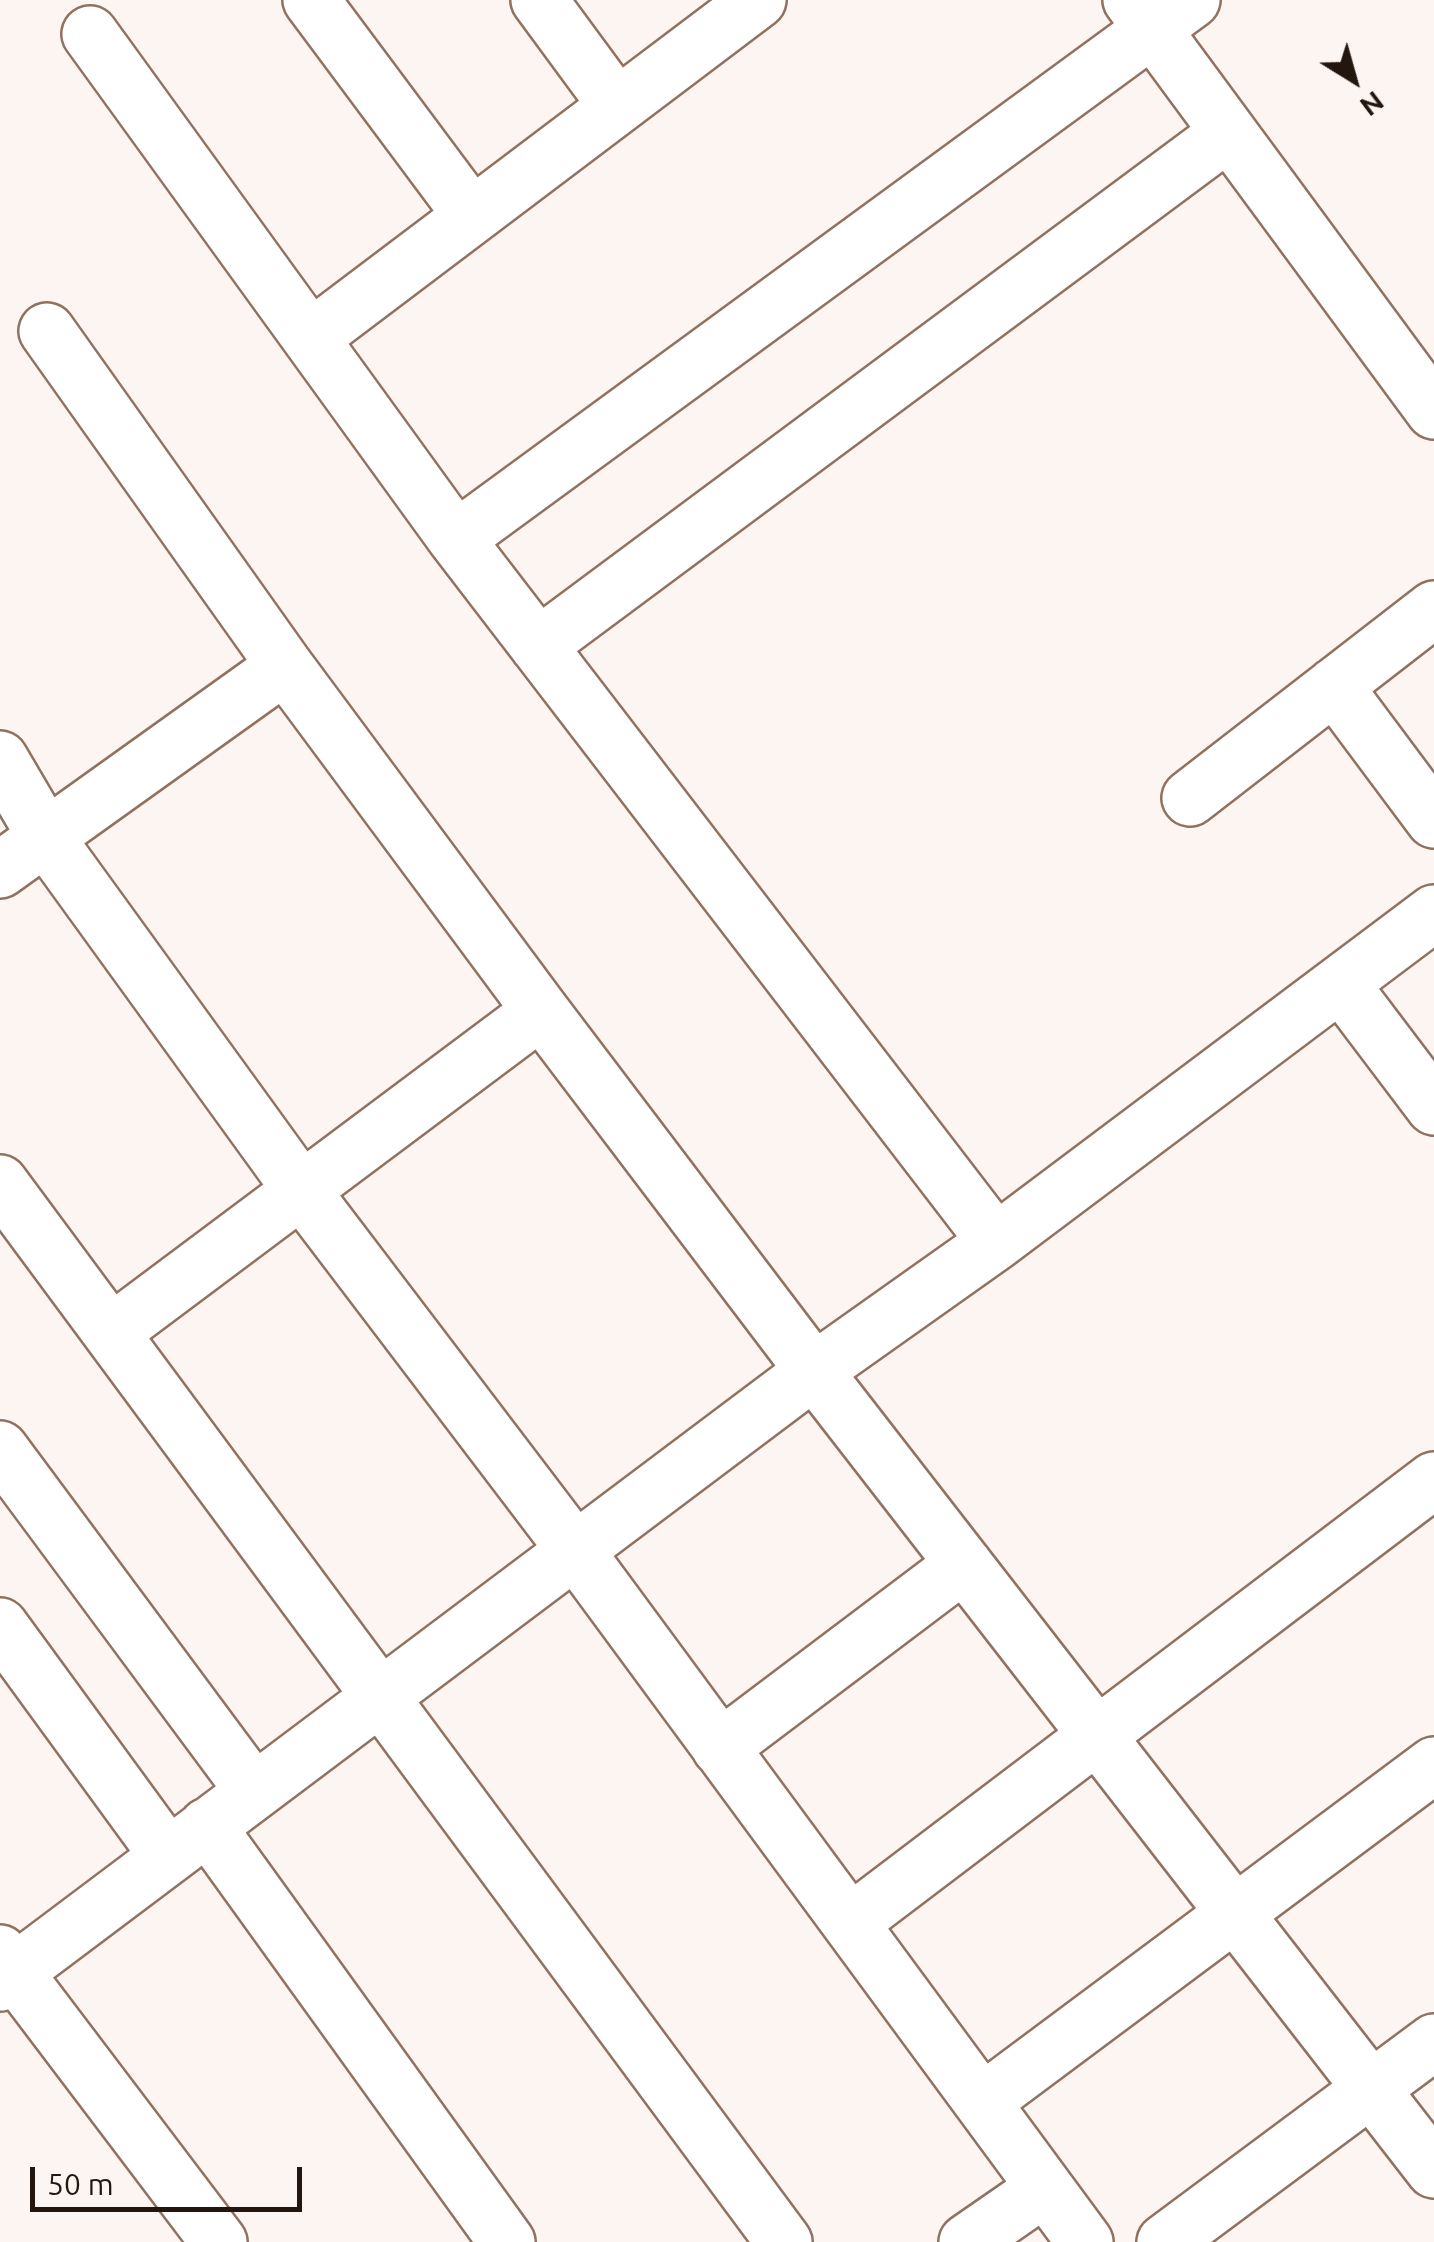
<!DOCTYPE html>
<style>
body{margin:0}
#map{position:relative;width:1434px;height:2242px;overflow:hidden;background:#fcf5f1;font-family:Ubuntu,sans-serif}
canvas{display:block}
.north{position:absolute;left:1304px;top:30px;width:100px;height:100px;-webkit-text-stroke:8px #fcf5f1;paint-order:stroke;rotate:143deg;font-size:28px;font-weight:700;line-height:40px;text-align:center;color:#23160f}
.north::after{content:'';display:block;margin:auto;width:35px;height:45px;background:#23160f;clip-path:polygon(50% 0,100% 100%,50% 72%,0 100%)}
.scale{position:absolute;left:30px;top:2167px;width:272px;height:45px;box-sizing:border-box;border:5px solid #23160f;border-top:0;padding-left:12px;font-size:30px;line-height:35px;white-space:nowrap;color:#23160f;-webkit-text-stroke:8px #fcf5f1;paint-order:stroke}
</style>
<div id="map">
<canvas width="1434" height="2242"></canvas>
<div class="north">N</div>
<div class="scale">50 m</div>
</div>
<script>
const g = document.querySelector('canvas').getContext('2d');
g.lineJoin = 'round';
const toPath = rows => new Path2D(rows.map(r => 'M' + r).join(''));
function trace(path, color, width, dash) { g.strokeStyle = color; g.lineWidth = width; g.lineCap = dash ? 'butt' : 'round'; g.setLineDash(dash || []); g.stroke(path); }
const minor = toPath([
 [311,0,472,216],
 [539,0,617,106],
 [1131,0,1434,411],
 [90,34,456,539,996,1242],
 [47,331,285,666,541,1011,814,1371,1434,2170],
 [312,337,758,0],
 [456,539,1192,0],
 [538,646,1228,133],
 [1334,686,1434,820],
 [0,759,47,839,302,1191,575,1550,1085,2242],
 [1190,798,1434,609],
 [0,870,285,666],
 [1341,984,1434,1107],
 [0,1183,784,2242],
 [112,1332,541,1011],
 [0,1449,253,1790],
 [0,1626,168,1856],
 [720,1748,964,1564],
 [207,1826,507,2242],
 [850,1923,1434,1480],
 [0,1953,219,2242],
 [0,1983,814,1371,996,1242,1434,913],
 [982,2102,1434,1765],
 [967,2242,1045,2188],
 [1165,2242,1434,2042]
]);
trace(minor, '#917160', 60);
trace(minor, '#fff', 55);
</script>
